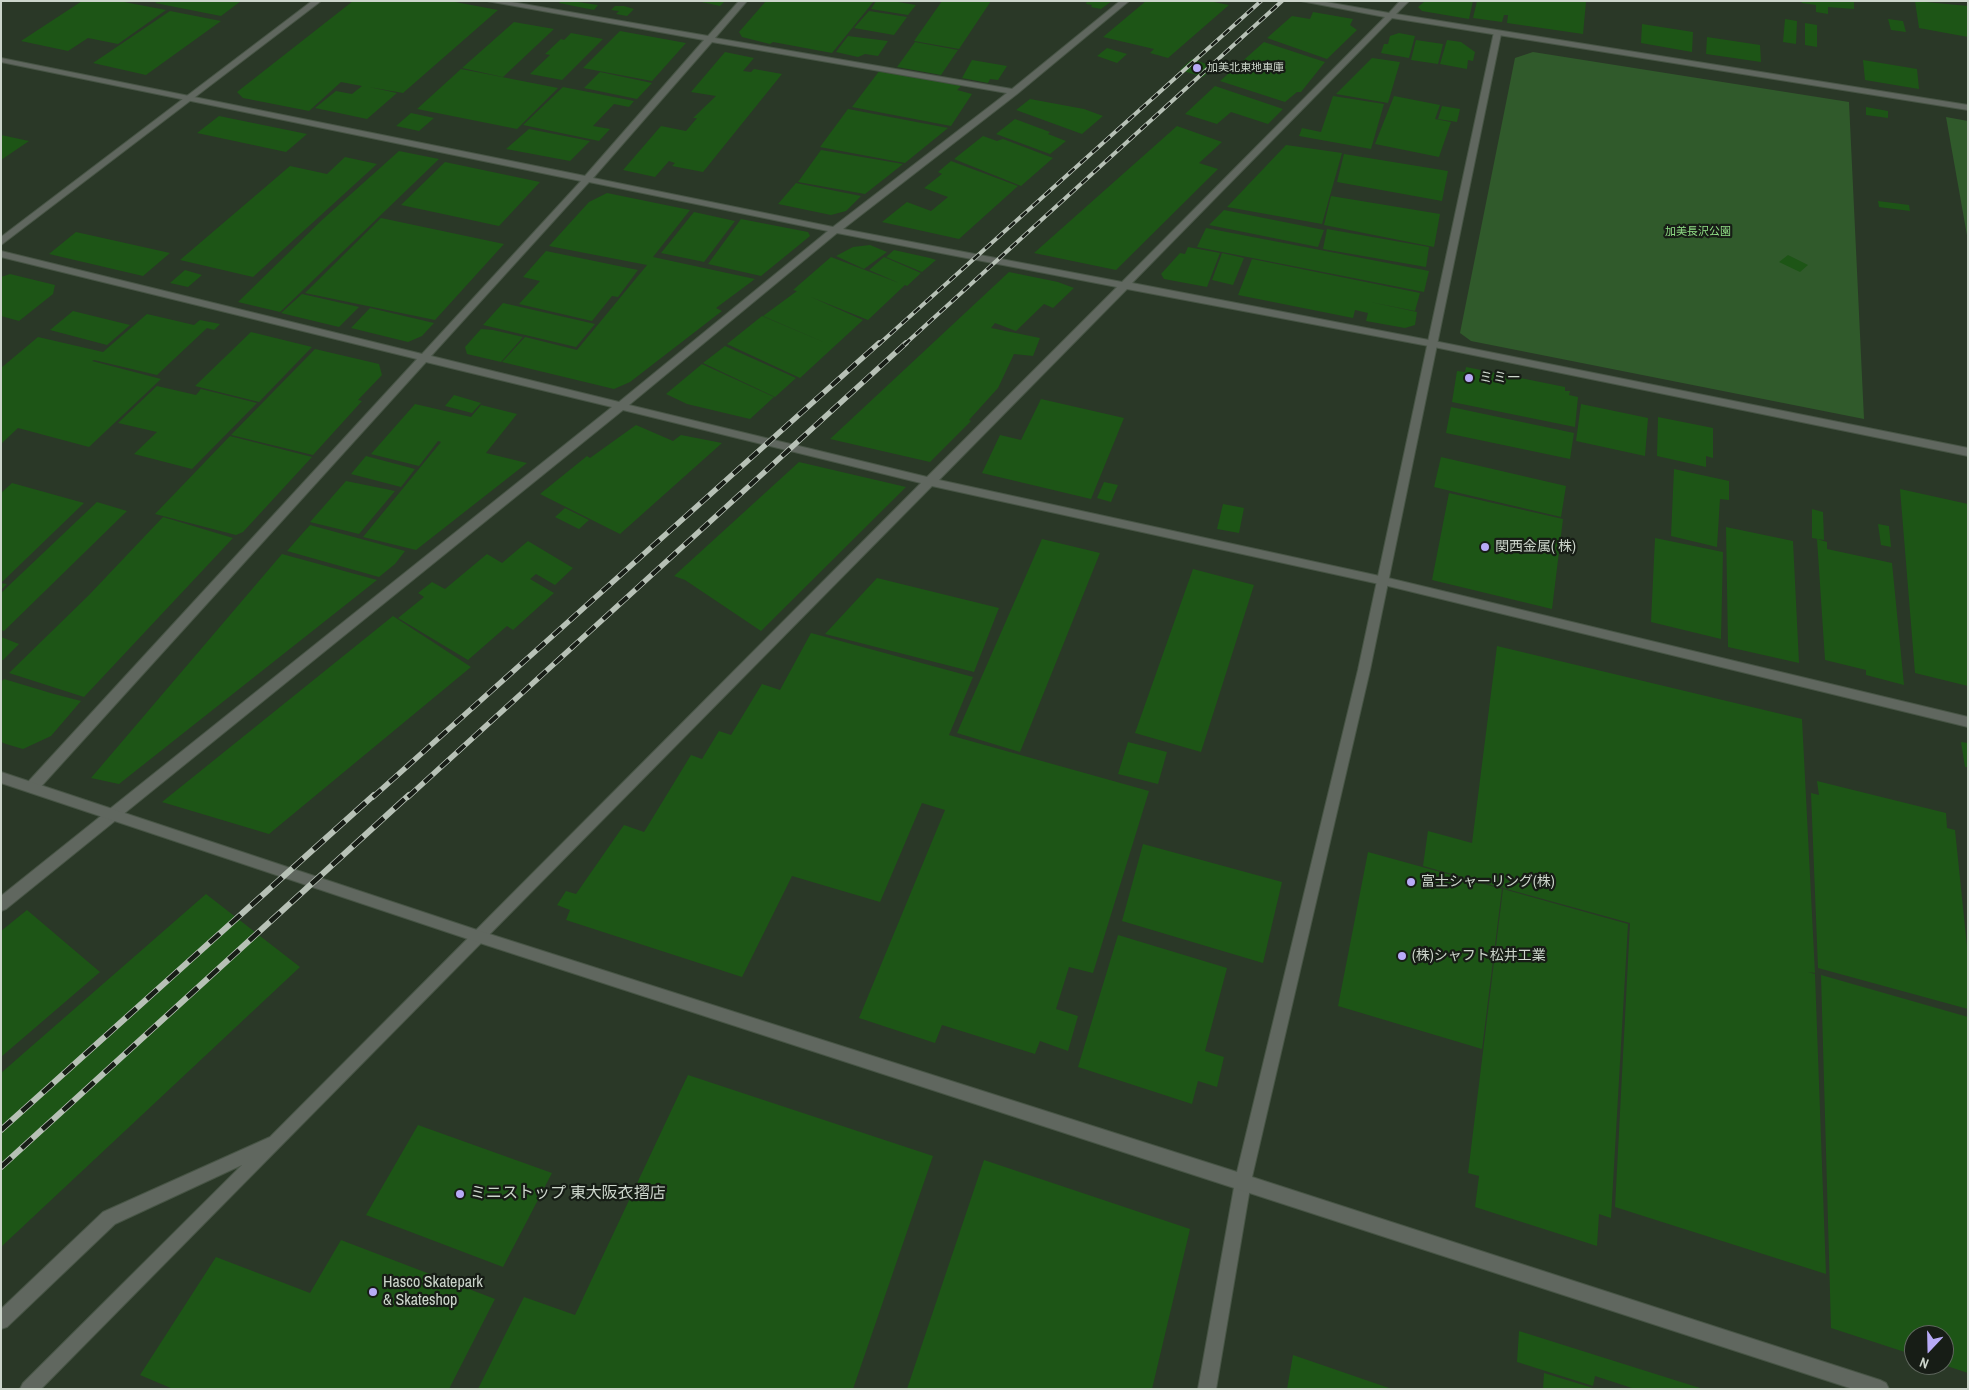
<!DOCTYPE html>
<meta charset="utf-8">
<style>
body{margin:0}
#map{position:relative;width:1969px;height:1390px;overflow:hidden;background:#2a3827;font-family:"Archivo Narrow",sans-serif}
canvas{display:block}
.frame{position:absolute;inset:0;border:2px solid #ccd5cb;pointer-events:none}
.north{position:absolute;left:1904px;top:1325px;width:50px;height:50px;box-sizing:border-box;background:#171d16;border:1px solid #5f675e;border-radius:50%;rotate:201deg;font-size:14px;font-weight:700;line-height:20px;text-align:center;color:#ccd5cb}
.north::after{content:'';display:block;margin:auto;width:18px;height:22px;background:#b8abf7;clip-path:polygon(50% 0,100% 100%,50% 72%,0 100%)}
</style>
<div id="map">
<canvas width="1969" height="1390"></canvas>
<div class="frame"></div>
<div class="north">N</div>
</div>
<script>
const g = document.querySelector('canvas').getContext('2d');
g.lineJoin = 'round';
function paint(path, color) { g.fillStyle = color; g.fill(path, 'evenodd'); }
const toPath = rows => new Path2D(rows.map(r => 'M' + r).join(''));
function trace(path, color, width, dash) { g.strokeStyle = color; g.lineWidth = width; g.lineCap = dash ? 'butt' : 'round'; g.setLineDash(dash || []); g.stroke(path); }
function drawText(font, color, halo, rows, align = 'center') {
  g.font = font + ' "Archivo Narrow","Noto Sans JP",sans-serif'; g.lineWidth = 4.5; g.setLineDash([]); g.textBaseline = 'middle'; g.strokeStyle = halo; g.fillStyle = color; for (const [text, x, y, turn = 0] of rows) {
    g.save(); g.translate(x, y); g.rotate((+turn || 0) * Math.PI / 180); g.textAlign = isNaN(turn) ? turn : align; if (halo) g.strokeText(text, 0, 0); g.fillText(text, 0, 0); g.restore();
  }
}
paint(toPath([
 [1533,52,1849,102,1864,419,1471,341,1460,333,1515,58],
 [1946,117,1968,121,1968,241]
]), '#305a2b');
paint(toPath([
 [82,1,119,1,166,10,118,44,88,38,68,51,21,41],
 [158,1,241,1,221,16,155,3],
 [353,1,450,1,498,10,403,93,369,87,397,93,367,119,315,108,336,91,352,94,362,86,341,82,309,111,243,98,237,92],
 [561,1,578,2,598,5,594,10,559,3],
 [697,1,725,1,720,6],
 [766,1,874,1,832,53,773,42,770,44,742,37,739,32],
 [876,1,892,1,916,5,908,15,871,9],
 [942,1,991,1,959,49,914,41],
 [1087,1,1112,1,1101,9,1091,7,1092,5,1086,4],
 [1146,1,1209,1,1229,5,1168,58,1150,53,1154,49,1103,37],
 [1425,1,1473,1,1469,19,1422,11,1418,7],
 [1477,1,1586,2,1583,34,1507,23,1508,15,1504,15,1502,22,1473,18],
 [1801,1,1854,1,1854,9,1828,7,1828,14,1816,12,1816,5,1802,3],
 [1915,1,1968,6,1968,37,1919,28],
 [615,6,624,6,634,9,627,16,616,14,619,11,611,10],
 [170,11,221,21,146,75,93,63],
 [869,11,907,17,894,35,854,28],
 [1313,12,1353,19,1350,25,1357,30,1327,59,1267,38,1292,16,1310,19],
 [1785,19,1797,21,1796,44,1783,42],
 [1888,19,1903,21,1906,32,1891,30],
 [514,22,554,29,503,77,462,68],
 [1805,23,1817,25,1817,47,1805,45],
 [1642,24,1693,32,1692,52,1641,43],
 [620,31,686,43,652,81,583,68],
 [571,33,603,39,562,80,530,74,550,55,545,54,561,39,564,40],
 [1399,33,1415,36,1409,58,1381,53,1384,44,1388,44,1390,36],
 [848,36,888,41,878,56,865,54,858,57,836,52],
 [1707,37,1760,45,1761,62,1706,54],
 [1416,40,1443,44,1438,64,1411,60],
 [1447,40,1461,42,1475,52,1473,61,1468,60,1467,69,1440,64],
 [915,42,958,50,941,75,897,67],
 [1264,42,1325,62,1301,92,1297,92,1285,102,1220,81],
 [1107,48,1127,54,1117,63,1097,56],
 [725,52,754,58,743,71,751,72,754,69,782,74,703,172,672,166,675,163,669,161,655,177,623,170,661,126,686,131,697,118,693,118,716,96,691,92],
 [1372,58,1400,62,1388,103,1336,94],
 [1192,59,1215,67,1203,77,1180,70],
 [972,60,1007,66,998,80,990,79,988,83,962,78],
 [1863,60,1917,69,1919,89,1865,80],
 [461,69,558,88,517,129,417,109],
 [880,70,962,85,957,90,972,94,951,126,852,107],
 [600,72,652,83,637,99,584,88],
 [1215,86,1283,109,1268,124,1231,112,1217,124,1185,114],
 [563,87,634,101,629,107,614,104,593,126,610,129,599,141,523,125],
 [1333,96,1384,104,1371,149,1299,136,1302,128,1321,132],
 [1394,96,1440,105,1435,119,1451,122,1439,157,1375,144],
 [1030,99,1084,109,1103,116,1082,134,1016,110],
 [1442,106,1460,109,1457,122,1438,119],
 [1866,107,1888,111,1888,118,1866,115],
 [848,109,948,128,905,163,820,147],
 [411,113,434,118,419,131,396,126],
 [219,116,307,134,286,152,197,133],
 [1015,119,1050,132,1048,134,1066,141,1050,154,996,134],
 [1177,126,1222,142,1199,163,1218,169,1116,270,1034,253],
 [529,129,590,141,570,161,506,149],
 [1,135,29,141,1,160],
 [983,136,997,141,1003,139,1053,158,1021,186,954,159],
 [1286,145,1342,153,1322,224,1227,207],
 [821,150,903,164,865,194,798,182],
 [399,151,439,159,280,312,238,302,322,220],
 [1344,154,1448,171,1442,201,1337,182],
 [345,157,377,164,253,277,180,260,290,166,327,174],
 [951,161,1018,186,959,239,882,222,907,202,931,211,948,197,924,188,942,174,938,172],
 [445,162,540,182,499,226,401,205],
 [796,183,861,196,846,211,831,215,778,204],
 [607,193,690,210,653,257,755,279,716,308,722,311,630,382,614,389,502,362,525,337,577,350,652,259,647,265,549,246,589,202],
 [1331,196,1440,214,1434,247,1324,225],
 [1878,201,1909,205,1910,211,1879,207],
 [1224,210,1324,230,1318,247,1209,225],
 [694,212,735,221,704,262,661,253],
 [381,218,504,244,435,320,305,293],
 [741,219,808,232,810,236,761,276,708,264],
 [1206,228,1429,271,1424,292,1197,247],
 [1327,229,1429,247,1426,267,1323,249],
 [76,232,170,253,143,276,49,254],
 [870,245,887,252,864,269,836,256,853,247],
 [1188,247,1220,253,1207,287,1164,279,1161,274,1180,253,1185,254],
 [894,250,930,258,936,260,922,272,886,257],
 [546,251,638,270,618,297,612,296,592,321,519,304,540,281,523,277],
 [1222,253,1244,258,1233,285,1212,280],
 [1788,255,1808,265,1800,272,1779,262],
 [831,257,899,283,869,270,884,257,921,273,907,286,905,285,868,320,811,297,863,320,800,378,727,344,762,316,828,344,763,316,797,291,793,290],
 [1252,259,1420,293,1415,311,1370,302,1417,312,1415,325,1405,328,1366,321,1368,313,1355,310,1353,318,1238,295],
 [185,270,202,275,188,287,170,283],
 [1009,272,1058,282,1074,288,1053,308,1044,304,1016,331,995,323,991,328,1040,338,1033,356,1014,354,998,388,969,420,971,421,930,462,830,439],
 [10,274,55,285,53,294,19,321,1,316,1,277],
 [302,294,359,307,339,327,281,313],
 [503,303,595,324,576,347,483,325],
 [370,308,434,323,422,336,408,342,351,328],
 [73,311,130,325,107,345,50,330],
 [147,314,194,325,200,320,220,324,214,330,207,328,157,375,94,360,92,361,161,379,89,447,18,428,1,444,1,368,38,337,103,352],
 [481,329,493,330,523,337,501,362,467,354,465,347],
 [251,332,312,347,259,402,195,386],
 [725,346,796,378,775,397,703,363],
 [315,349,379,364,382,375,358,400,362,401,313,455,231,435],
 [702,364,774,397,750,419,687,404,666,394],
 [1466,367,1565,387,1565,391,1570,391,1569,395,1578,397,1575,427,1452,402,1457,371,1465,372],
 [157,386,196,395,201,389,257,403,192,469,134,454,157,432,118,423],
 [454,395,481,403,472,413,445,406],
 [1041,399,1124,418,1091,499,982,473,1000,435,1021,440],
 [415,404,471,417,481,405,517,414,486,453,527,463,416,550,363,537,441,442,438,441,419,466,371,454],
 [1581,404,1648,418,1645,456,1576,441],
 [1451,407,1574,433,1570,459,1446,433],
 [1658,417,1713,428,1713,458,1706,456,1706,467,1657,456],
 [636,425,673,441,681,435,722,443,620,534,540,494,587,456,590,458],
 [230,436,312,457,243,532,236,535,155,514],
 [366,456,415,469,401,487,351,474],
 [1441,457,1566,486,1561,517,1434,487],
 [799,462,906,487,761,631,685,580,674,576],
 [1674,469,1729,481,1729,500,1720,499,1717,547,1671,536],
 [346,481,395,491,359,534,310,522],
 [1104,482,1118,485,1111,502,1097,498],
 [12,483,84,503,1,583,7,584,1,590,1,493],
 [1900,489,1968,504,1968,686,1915,673],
 [1449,493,1563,519,1552,609,1432,580],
 [97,502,127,511,4,631,1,630,1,593],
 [1223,504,1244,508,1239,533,1217,529],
 [565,508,589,520,579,529,555,517],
 [1812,509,1823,512,1824,540,1812,538],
 [163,517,233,538,84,697,9,673,89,595],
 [1878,524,1889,526,1891,547,1881,545],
 [310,525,405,551,395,564,379,577,287,551],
 [1726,527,1793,541,1799,663,1728,647],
 [1655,538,1723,552,1721,639,1651,622],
 [1042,539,1100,553,1020,752,957,733],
 [1817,539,1827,542,1827,549,1892,563,1904,685,1866,675,1866,670,1825,660],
 [528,541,573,568,555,585,536,574,530,579,554,593,513,630,507,626,468,660,398,618,424,597,418,593,432,582,445,589,487,554,502,563],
 [282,554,377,580,119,784,91,778],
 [1193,569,1254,585,1201,752,1135,733],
 [877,578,999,608,974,672,825,634],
 [393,616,471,667,269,834,162,802],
 [811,633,973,677,949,735,1149,791,1093,973,1069,967,1056,1009,1078,1016,1068,1051,1040,1041,1035,1054,942,1025,935,1043,859,1018,945,810,922,803,880,902,792,876,742,977,566,920,570,910,557,905,566,891,576,894,624,825,644,832,691,755,702,759,719,731,731,735,762,684,780,690],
 [1,637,19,644,3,660,1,660],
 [1497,646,1802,719,1815,973,1808,972,1815,974,1826,1274,1615,1207,1630,923,1503,888,1503,883,1502,888,1423,866,1428,831,1472,843],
 [4,679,54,694,81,701,51,736,23,749,6,744,1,742,1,682],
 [1128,742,1167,752,1158,784,1118,774],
 [1961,742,1968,743,1968,767,1965,767],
 [1817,781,1946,813,1947,828,1955,830,1968,956,1968,1009,1818,968,1811,793,1819,795],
 [1143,844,1282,882,1263,963,1122,921],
 [1368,852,1502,889,1482,1049,1338,1006],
 [1503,889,1628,924,1611,1218,1599,1214,1597,1246,1475,1207,1479,1176,1468,1173],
 [206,894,300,967,1,1247,1,1073],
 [27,910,100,972,1,1057,1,931],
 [1118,935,1227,968,1205,1051,1224,1057,1217,1087,1198,1081,1192,1104,1078,1067],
 [1821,975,1968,1017,1968,1373,1944,1365,1944,1335,1914,1335,1914,1355,1831,1328],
 [688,1075,933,1156,853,1389,478,1389,524,1297,575,1315],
 [418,1125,552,1173,503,1267,366,1215],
 [984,1160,1190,1229,1152,1389,907,1389],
 [341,1240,495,1299,449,1389,173,1389,140,1375,216,1257,310,1293],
 [1519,1331,1700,1388,1700,1389,1635,1389,1595,1376,1593,1386,1517,1362],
 [1293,1355,1389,1388,1389,1389,1287,1389],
 [1544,1373,1593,1388,1593,1389,1543,1389]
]), '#1d5516');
const minor = toPath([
 [487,1,506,1,708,36,739,1,747,1,715,38,1012,89,1120,1,1129,1,1017,94,843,229,1122,282,1385,17,1301,1,1320,1,1389,13,1400,1,1409,1,1396,14,1968,105,1968,110,1392,18,1132,283,1434,341,1968,448,1968,456,1434,347,1127,289,939,480,1384,577,1968,717,1968,727,1384,585,932,486,41,1389,20,1389,23,1383,242,1165,115,1224,7,1327,1,1329,1,1309,103,1212,270,1137,921,483,623,410,6,909,1,911,1,896,612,407,426,362,37,791,32,793,27,791,25,787,27,783,417,359,1,257,1,251,422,354,581,181,1,62,1,58,585,176,704,40,487,1],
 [712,42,1007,93,833,227,593,178,712,42],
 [589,182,828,231,619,402,431,356,589,182],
 [837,233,1117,287,927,477,629,405,837,233],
 [1243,1174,1249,1176,1251,1182,1216,1389,1198,1389,1235,1182,1237,1176,1243,1174]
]);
const tertiary = toPath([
 [312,1,321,1,1,245,1,237,312,1],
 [1494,32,1501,34,1370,670,1252,1177,1880,1380,1886,1383,1889,1389,1853,1389,480,943,1,783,1,772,480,931,1237,1172,1358,670,1494,32]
]);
trace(minor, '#475445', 2);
trace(tertiary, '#475445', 2);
paint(minor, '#60675f');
paint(tertiary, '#60675f');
const railFar2 = toPath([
 [878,345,1261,1],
 [904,345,1282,1]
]);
const railFar1 = toPath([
 [373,797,879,343],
 [408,797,906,343]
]);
const rail = toPath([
 [1,1130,374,795],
 [1,1167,409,795]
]);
trace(railFar2, '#b7c1b6', 4);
trace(railFar1, '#b7c1b6', 5.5);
trace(rail, '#b7c1b6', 6);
trace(railFar2, '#171d16', 2.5, [8]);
trace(railFar1, '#171d16', 4, [11]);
trace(rail, '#171d16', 4.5, [14]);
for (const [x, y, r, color] of [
 [1197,68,5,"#b8abf7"],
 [1469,378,5,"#b8abf7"],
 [1485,547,5,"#b8abf7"],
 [1411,882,5,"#b8abf7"],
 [1402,956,5,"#b8abf7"],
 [460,1194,5,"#b8abf7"],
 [373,1292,5,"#b8abf7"]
]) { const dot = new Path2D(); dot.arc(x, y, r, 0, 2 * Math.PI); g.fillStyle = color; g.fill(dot); trace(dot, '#171d16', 2); }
drawText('11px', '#ccd5cb', '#171d16', [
 ["加美北東地車庫",1207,68]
], 'left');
drawText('11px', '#90de86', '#171d16', [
 ["加美長沢公園",1698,232]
]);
drawText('14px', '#ccd5cb', '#171d16', [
 ["ミミー",1479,378],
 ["関西金属( 株)",1495,547],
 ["富士シャーリング(株)",1421,882],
 ["(株)シャフト松井工業",1412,956]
], 'left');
drawText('16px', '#ccd5cb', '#171d16', [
 ["ミニストップ 東大阪衣摺店",470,1194],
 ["Hasco Skatepark",383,1283],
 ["& Skateshop",383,1301]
], 'left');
</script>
